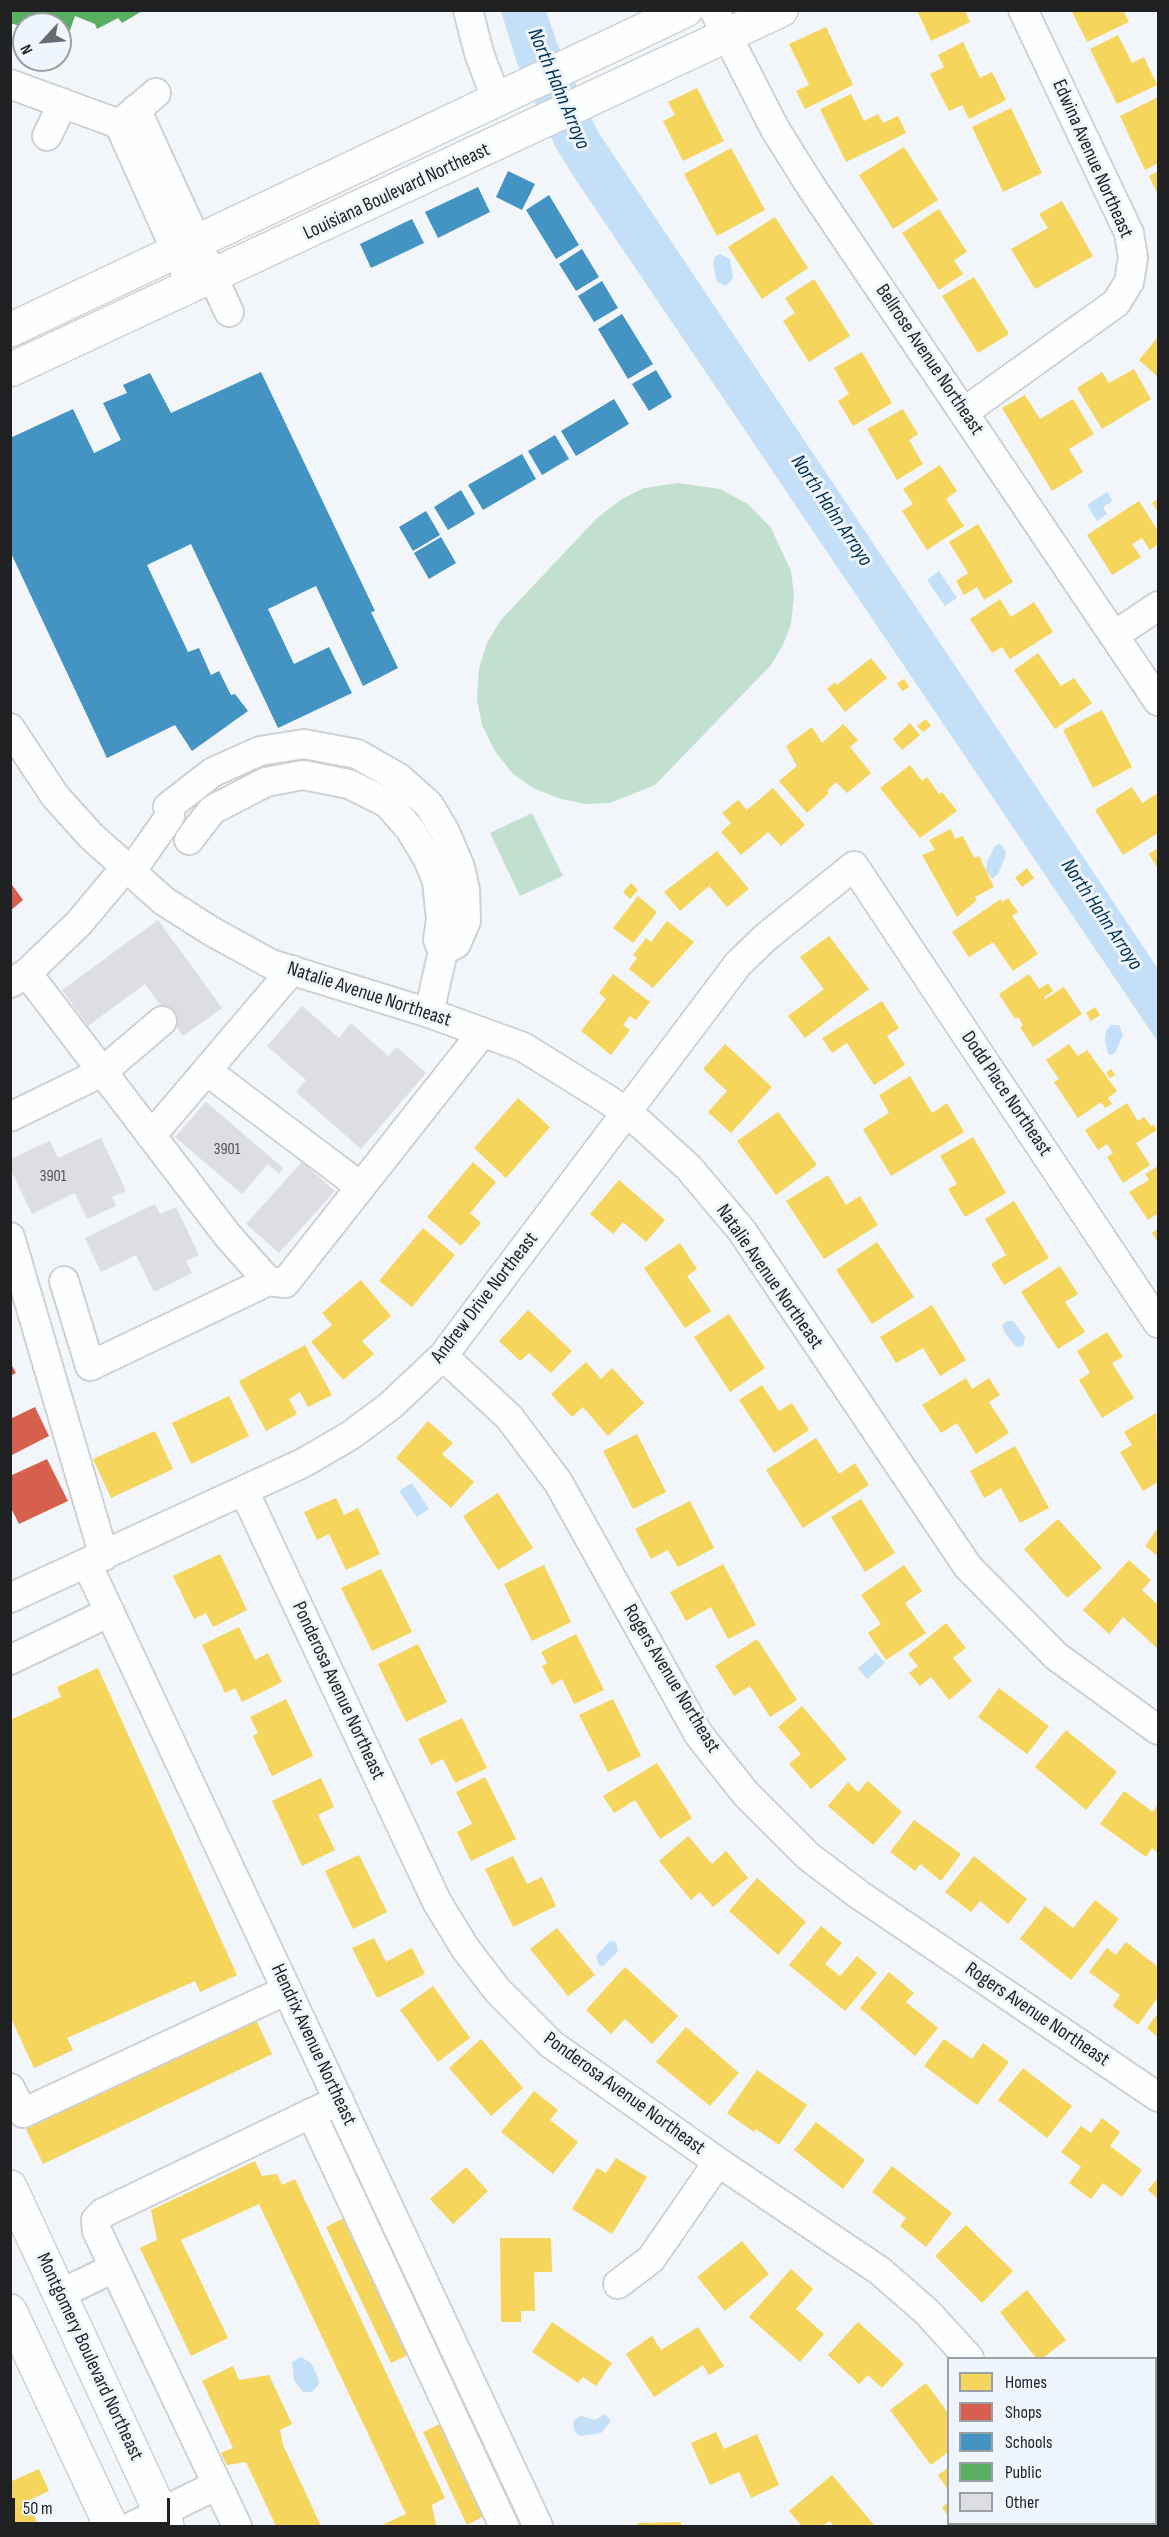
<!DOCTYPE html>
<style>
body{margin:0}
#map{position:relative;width:1169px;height:2537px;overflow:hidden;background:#f2f5f9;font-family:"Sofia Sans Condensed",sans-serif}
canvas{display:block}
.frame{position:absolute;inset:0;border:12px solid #1f2123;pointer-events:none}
.legend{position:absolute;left:947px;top:2357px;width:210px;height:168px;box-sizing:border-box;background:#eff5fc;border:2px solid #9ca0a5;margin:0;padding:8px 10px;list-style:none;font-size:18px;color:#1f2123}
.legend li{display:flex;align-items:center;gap:12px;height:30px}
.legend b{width:30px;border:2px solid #9ca0a5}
.north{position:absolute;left:12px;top:12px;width:60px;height:60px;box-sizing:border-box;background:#eff5fc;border:2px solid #9ca0a5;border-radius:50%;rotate:244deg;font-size:16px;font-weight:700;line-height:24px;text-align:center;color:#1f2123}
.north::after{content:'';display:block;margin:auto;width:21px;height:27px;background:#696b6e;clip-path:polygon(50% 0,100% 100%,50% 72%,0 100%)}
.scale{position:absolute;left:12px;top:2498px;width:158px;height:27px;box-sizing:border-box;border:3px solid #1f2123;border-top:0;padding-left:8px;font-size:18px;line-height:21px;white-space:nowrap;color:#1f2123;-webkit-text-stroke:4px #eff5fc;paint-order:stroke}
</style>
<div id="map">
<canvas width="1169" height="2537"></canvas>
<div class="frame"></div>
<ul class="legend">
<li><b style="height:16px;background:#f6d55c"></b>Homes</li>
<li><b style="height:16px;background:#d6604d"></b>Shops</li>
<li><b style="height:16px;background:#4393c3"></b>Schools</li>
<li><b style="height:16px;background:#5aae61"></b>Public</li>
<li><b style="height:16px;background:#dcdee2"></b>Other</li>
</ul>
<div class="north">N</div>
<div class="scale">50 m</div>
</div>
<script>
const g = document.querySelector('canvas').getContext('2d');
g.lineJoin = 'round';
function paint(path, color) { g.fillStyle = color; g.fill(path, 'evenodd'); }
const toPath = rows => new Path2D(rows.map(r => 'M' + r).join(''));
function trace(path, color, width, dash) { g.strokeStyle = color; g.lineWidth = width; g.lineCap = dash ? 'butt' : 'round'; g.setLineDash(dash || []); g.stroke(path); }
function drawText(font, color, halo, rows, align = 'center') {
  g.font = font + ' "Sofia Sans Condensed",sans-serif'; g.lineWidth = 6; g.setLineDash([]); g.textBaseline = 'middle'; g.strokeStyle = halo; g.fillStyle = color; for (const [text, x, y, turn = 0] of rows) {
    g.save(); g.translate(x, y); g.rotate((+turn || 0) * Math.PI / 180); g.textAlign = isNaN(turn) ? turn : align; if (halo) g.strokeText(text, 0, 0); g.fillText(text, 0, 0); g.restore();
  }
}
paint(toPath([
 [678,483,720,489,748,504,771,528,791,571,794,595,791,624,783,645,771,665,655,785,610,803,586,804,561,799,533,788,512,773,495,751,482,725,477,700,479,668,487,643,500,621,597,518,622,499,644,488],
 [532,813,563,876,520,896,490,833]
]), '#c2e0d0');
paint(toPath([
 [501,11,546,11,557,43,598,132,1158,969,1158,1042,576,180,556,148,517,63],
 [720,254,730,259,733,278,726,286,717,282,713,263,715,257],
 [1107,492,1113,501,1103,507,1107,514,1097,521,1087,505],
 [939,571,957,598,945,606,927,580],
 [1000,844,1006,852,1005,857,998,874,992,879,986,870,987,862,995,846],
 [1111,1025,1119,1025,1123,1035,1115,1053,1112,1055,1108,1054,1105,1040,1106,1031],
 [1006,1321,1013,1321,1025,1337,1023,1346,1016,1347,1005,1333,1002,1326],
 [412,1483,429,1509,417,1517,399,1491],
 [876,1653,885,1663,867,1679,858,1668],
 [610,1941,616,1942,618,1951,603,1966,599,1965,596,1956],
 [301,2357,311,2363,318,2377,319,2384,312,2392,303,2392,294,2380,292,2362],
 [605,2414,611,2421,601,2433,580,2436,575,2432,573,2423,576,2419,581,2416,595,2420]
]), '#c4dff8');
paint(toPath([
 [917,10,965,10,970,22,931,41],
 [1071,10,1123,10,1129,22,1087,42],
 [826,27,853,85,805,109,796,91,809,85,789,44],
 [1118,35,1132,63,1144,57,1157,85,1117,104,1090,49],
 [963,42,980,78,992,72,1006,100,969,119,962,105,949,111,930,74,944,67,938,55],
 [697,88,724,141,683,161,663,121,675,115,668,102],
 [851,94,864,121,878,114,883,123,898,116,906,133,846,162,820,109],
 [1158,97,1158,163,1145,170,1120,116],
 [1011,108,1042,173,1003,192,972,127],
 [904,147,938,200,893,229,859,175],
 [731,148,765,210,717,236,684,174],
 [1158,171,1158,195,1149,176],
 [1062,201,1093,256,1035,289,1011,249,1048,228,1039,214],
 [939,209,967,252,954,260,963,274,939,290,902,233],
 [775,217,808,268,762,299,728,247],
 [974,277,1009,334,978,353,942,296],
 [814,279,850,336,809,362,783,321,795,313,785,298],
 [1158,337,1158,377,1139,360],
 [862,352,892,403,853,426,838,401,849,394,834,368],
 [1134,369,1151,399,1102,429,1077,388,1102,372,1109,383],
 [1025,395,1040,419,1073,399,1094,434,1069,449,1083,472,1052,491,1002,408],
 [903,409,918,434,909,440,923,464,897,480,867,429],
 [940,465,957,491,946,499,964,526,927,550,902,511,913,504,903,489],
 [1158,499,1158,512,1152,503],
 [1139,501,1158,531,1158,544,1150,550,1142,538,1132,544,1141,557,1112,575,1087,535],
 [978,524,1013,582,984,600,977,587,964,595,956,581,968,573,949,542],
 [1000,599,1011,617,1034,602,1053,632,1010,659,1002,647,992,653,970,619],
 [1038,653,1061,686,1074,678,1092,703,1055,729,1014,670],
 [871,658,887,678,845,712,827,689,835,682,837,685],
 [904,679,909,687,902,691,897,683],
 [1102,710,1132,767,1093,788,1063,730],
 [926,719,931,726,923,732,917,726],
 [910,723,920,735,902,750,893,739],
 [843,724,858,740,850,747,871,773,847,793,836,782,827,791,829,793,807,813,779,781,797,766,786,746,812,727,822,743],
 [910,765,922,781,927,777,939,794,942,792,957,811,920,838,880,788],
 [1132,787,1142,803,1158,793,1158,833,1123,855,1095,810],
 [773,788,805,825,781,846,768,832,741,855,721,832,731,823,722,813,738,800,747,810],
 [951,829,955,839,963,836,974,858,979,856,994,887,975,897,977,900,957,917,922,855,935,850,929,840],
 [1158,848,1158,869,1149,854],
 [717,851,749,889,727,907,709,886,680,911,664,892],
 [1027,868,1034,878,1022,887,1015,878],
 [631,883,638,890,630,899,623,892],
 [638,896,657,912,633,943,613,928],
 [1008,898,1018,912,1012,916,1038,954,1013,971,993,942,969,957,952,932,1001,899,1002,902],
 [667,921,694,942,653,988,629,969,637,958,633,955,646,938,651,942],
 [829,936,869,989,805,1038,788,1016,824,989,800,957],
 [613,974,650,1002,636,1020,630,1016,623,1025,630,1030,611,1055,581,1031,606,999,599,993],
 [1029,974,1039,989,1048,983,1053,991,1044,997,1045,999,1064,987,1082,1014,1033,1047,1020,1027,1023,1025,1018,1017,1015,1019,999,994],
 [882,1001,899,1028,887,1036,905,1065,874,1085,847,1043,832,1053,822,1038],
 [1095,1007,1100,1015,1091,1021,1086,1013],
 [725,1044,772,1087,731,1133,708,1112,727,1091,703,1069],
 [1069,1044,1078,1056,1087,1050,1117,1091,1108,1098,1112,1104,1105,1108,1101,1102,1078,1118,1054,1082,1059,1079,1046,1060],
 [1111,1069,1115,1075,1110,1078,1106,1073],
 [910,1076,932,1113,947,1103,964,1132,891,1176,863,1129,889,1113,879,1095],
 [518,1098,550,1127,506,1178,474,1148],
 [1127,1103,1138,1121,1144,1117,1151,1126,1154,1125,1157,1130,1136,1143,1150,1165,1123,1183,1107,1157,1113,1153,1107,1144,1098,1150,1085,1130],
 [778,1112,817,1165,776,1195,737,1141],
 [973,1137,1006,1193,965,1217,948,1189,957,1184,940,1156],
 [473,1162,496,1182,470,1213,481,1223,461,1246,427,1217],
 [1158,1166,1158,1213,1148,1220,1129,1192,1149,1180,1145,1174],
 [828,1175,846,1205,860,1196,878,1225,824,1259,786,1201],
 [619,1180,665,1220,646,1242,623,1222,613,1234,590,1214],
 [1014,1201,1049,1258,1004,1285,991,1264,1006,1255,985,1219],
 [423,1228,455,1255,412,1307,379,1281],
 [1158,1229,1158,1242,1152,1233],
 [877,1242,914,1297,872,1324,836,1270],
 [680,1243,697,1269,687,1276,711,1311,685,1328,644,1268],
 [1060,1266,1078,1294,1065,1302,1085,1332,1058,1349,1021,1292],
 [361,1280,391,1316,362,1341,374,1354,343,1380,311,1342,332,1325,322,1313],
 [932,1305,966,1360,940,1376,923,1348,896,1363,880,1337],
 [528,1310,572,1351,551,1373,529,1353,520,1361,499,1341],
 [729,1314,765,1368,730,1392,694,1337],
 [1107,1332,1123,1357,1112,1363,1134,1398,1102,1418,1079,1380,1090,1373,1077,1351],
 [305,1345,332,1395,308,1407,300,1392,289,1399,297,1414,266,1431,239,1381],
 [586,1362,601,1379,612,1368,644,1403,608,1436,583,1407,572,1417,551,1394],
 [966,1378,972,1389,989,1378,1000,1395,989,1402,1009,1433,976,1454,957,1423,941,1433,922,1405],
 [762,1385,779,1411,792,1403,809,1430,774,1453,739,1400],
 [229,1396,249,1436,191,1464,172,1423],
 [1156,1413,1158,1482,1143,1491,1120,1452,1132,1445,1124,1432],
 [428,1421,453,1443,442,1454,474,1482,451,1508,396,1458],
 [155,1431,173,1469,111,1498,93,1459],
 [637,1434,666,1492,633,1509,603,1451],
 [816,1438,839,1474,855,1463,869,1485,803,1528,766,1470],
 [1015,1446,1049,1508,1020,1523,1001,1488,984,1498,970,1471],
 [498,1493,533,1548,498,1570,463,1516],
 [336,1498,344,1515,358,1508,380,1554,346,1570,329,1534,317,1540,304,1512],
 [861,1499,895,1553,865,1572,831,1517],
 [690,1501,714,1548,678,1567,668,1550,651,1559,635,1529],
 [1058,1519,1102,1568,1067,1598,1024,1549],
 [1158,1528,1158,1556,1145,1546],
 [220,1554,247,1610,213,1627,206,1613,194,1619,173,1576],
 [1129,1560,1151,1580,1142,1590,1158,1605,1158,1649,1123,1617,1109,1634,1083,1610],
 [723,1564,756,1625,728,1639,711,1607,686,1621,670,1592],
 [544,1565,571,1622,532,1641,504,1584],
 [904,1565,922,1591,905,1603,926,1633,886,1660,868,1633,881,1624,861,1595],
 [381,1569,412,1632,372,1651,341,1588],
 [946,1623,966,1648,953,1658,972,1681,949,1700,931,1677,920,1686,909,1673,918,1666,908,1654],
 [239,1627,255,1660,268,1653,282,1682,242,1702,235,1688,225,1693,202,1645],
 [576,1634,604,1690,574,1704,562,1679,552,1685,542,1666,547,1663,541,1652],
 [757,1639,797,1700,770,1717,750,1686,734,1696,715,1666],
 [418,1644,447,1702,406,1722,378,1664],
 [98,1668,237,1975,200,1992,195,1981,67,2038,73,2050,34,2068,10,2016,10,1720,61,1697,57,1687],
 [999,1688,1049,1726,1027,1754,978,1717],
 [286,1699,313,1756,272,1776,253,1736,258,1733,250,1717],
 [613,1699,641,1756,608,1772,579,1715],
 [802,1706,847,1759,811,1789,789,1764,801,1754,778,1727],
 [462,1718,487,1768,455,1783,443,1759,431,1765,418,1739],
 [1066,1730,1117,1772,1086,1810,1035,1767],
 [657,1763,692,1818,660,1839,635,1800,614,1813,603,1796],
 [485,1777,516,1839,471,1861,457,1832,472,1824,456,1792],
 [321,1778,334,1807,318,1815,335,1850,302,1866,272,1801],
 [868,1781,902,1812,873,1845,828,1806,848,1782,858,1792],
 [1124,1791,1153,1812,1158,1804,1158,1853,1152,1848,1146,1857,1100,1824],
 [914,1820,961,1854,941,1881,920,1864,915,1871,890,1852],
 [688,1836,712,1864,726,1851,748,1878,713,1907,700,1892,691,1900,659,1861],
 [359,1855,387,1912,353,1929,325,1871],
 [513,1856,527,1884,542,1877,556,1906,513,1927,485,1869],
 [974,1856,1027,1899,1008,1924,980,1901,971,1912,945,1892],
 [757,1878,806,1922,778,1955,729,1911],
 [1095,1900,1119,1919,1071,1980,1020,1939,1045,1906,1073,1928],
 [821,1926,842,1943,825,1964,840,1976,857,1956,877,1973,845,2011,789,1965],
 [557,1928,595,1975,568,1996,530,1949],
 [374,1938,386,1962,412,1948,425,1974,377,1998,352,1948],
 [1126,1942,1158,1967,1158,1997,1138,2025,1113,2006,1120,1995,1089,1972,1107,1948,1116,1955],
 [625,1967,678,2016,652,2044,625,2019,611,2034,586,2010],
 [889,1972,914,1993,906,2002,938,2028,915,2056,860,2008],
 [433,1986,470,2038,438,2062,400,2010],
 [1158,2013,1158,2037,1147,2028],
 [256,2020,272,2054,43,2164,26,2129],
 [686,2027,739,2073,710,2106,656,2062],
 [481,2039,523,2088,491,2116,449,2068],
 [944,2039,972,2059,983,2043,1009,2062,977,2105,924,2066],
 [1023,2068,1072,2106,1047,2138,998,2100],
 [757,2070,807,2105,779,2145,756,2129,754,2132,727,2113],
 [534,2091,558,2110,550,2120,578,2142,553,2174,501,2132],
 [1102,2118,1120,2132,1110,2146,1142,2170,1122,2197,1103,2183,1091,2199,1069,2183,1081,2167,1061,2152,1081,2126,1091,2133],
 [816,2122,865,2160,843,2189,794,2150],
 [616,2158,647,2177,612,2234,572,2209,597,2168,606,2173],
 [255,2161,262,2176,277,2174,282,2185,295,2179,445,2498,432,2505,436,2526,380,2526,406,2514,259,2204,181,2240,228,2338,191,2356,140,2248,157,2240,151,2210],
 [892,2166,952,2213,926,2247,900,2226,906,2218,872,2192],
 [466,2167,488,2191,453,2224,430,2199],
 [1158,2178,1158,2199,1148,2190],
 [344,2218,410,2354,391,2363,326,2227],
 [966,2225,1013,2271,982,2303,935,2256],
 [500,2238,551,2238,552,2272,534,2272,535,2311,521,2311,521,2322,501,2322],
 [742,2241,769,2274,725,2311,697,2277],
 [791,2269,813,2289,796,2309,824,2334,800,2362,749,2317],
 [1027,2290,1066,2340,1043,2358,1036,2358,1000,2312],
 [552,2322,612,2363,596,2386,583,2377,578,2383,532,2352],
 [858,2322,904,2364,882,2388,868,2375,859,2384,828,2355],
 [698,2327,724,2366,709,2375,703,2365,654,2397,626,2354,652,2336,661,2350],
 [233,2366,239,2380,269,2375,292,2424,280,2430,283,2445,321,2526,276,2526,246,2462,227,2465,221,2453,233,2448,202,2381],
 [926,2383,948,2413,948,2452,931,2465,890,2410],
 [440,2424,484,2516,467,2525,423,2432],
 [716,2432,724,2449,757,2434,779,2485,751,2498,739,2472,710,2485,691,2443],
 [948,2468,948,2490,938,2475],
 [39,2469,49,2491,27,2501,39,2526,10,2526,10,2482],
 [832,2475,875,2526,834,2526,829,2521,823,2526,802,2526,789,2511],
 [948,2503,948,2516,942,2507],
 [681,2522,681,2526,638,2526,638,2523],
 [954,2524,999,2524,995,2526,956,2526]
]), '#f6d55c');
paint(toPath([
 [10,882,23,900,10,911],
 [10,1362,16,1373,10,1376],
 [35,1407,49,1436,10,1456,10,1419],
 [47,1459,68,1501,19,1524,10,1506,10,1476]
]), '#d6604d');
paint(toPath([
 [508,171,535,184,522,210,496,197],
 [478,187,490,212,438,238,425,212],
 [549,195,579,245,556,259,526,210],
 [412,219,424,243,371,268,360,244],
 [582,249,599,277,576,291,559,264],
 [602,281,618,308,594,322,578,296],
 [622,314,653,364,628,379,598,329],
 [656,370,672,397,649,411,632,384],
 [261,372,375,611,371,612,398,668,363,686,316,586,268,609,294,664,329,647,352,693,278,728,191,544,147,565,188,652,199,648,211,675,219,671,231,695,235,694,248,711,192,751,175,725,107,758,10,551,10,438,73,409,94,453,121,440,103,403,127,393,123,385,150,373,171,413],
 [614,399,629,424,576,456,561,431],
 [555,435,569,459,542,475,528,451],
 [522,454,536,479,483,510,468,485],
 [461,490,475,514,448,530,434,507],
 [426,511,440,535,413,551,399,527],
 [441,537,456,563,429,579,414,553]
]), '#4393c3');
paint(toPath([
 [10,10,144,10,122,23,118,18,97,29,95,24,75,16,66,41,60,39,60,24,17,25,10,23]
]), '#5aae61');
paint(toPath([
 [158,920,222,1008,183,1036,145,984,88,1026,62,990],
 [302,1006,339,1038,351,1023,388,1056,397,1047,426,1073,361,1149,296,1092,306,1080,267,1046],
 [206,1102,283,1168,279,1174,268,1164,242,1194,175,1137],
 [101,1138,126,1191,112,1197,116,1206,87,1219,75,1193,32,1214,10,1168,10,1159,50,1141,58,1158],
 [302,1162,335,1191,279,1253,246,1224],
 [155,1204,160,1214,176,1207,199,1255,186,1261,192,1273,154,1292,136,1255,101,1272,85,1238]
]), '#dcdee2');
const minor = toPath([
 [468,10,479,53,497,101],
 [714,10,775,129,810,185,1158,701],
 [10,84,119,124,192,286],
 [136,109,229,312],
 [123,121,156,93],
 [47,136,63,103],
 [964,412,1116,303,1129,282,1133,258,1129,233,1023,10],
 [1115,635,1158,606],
 [10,728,55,796,91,836,164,901,211,931,271,964,429,1013,523,1047,610,1101,642,1125,689,1168,742,1231,968,1567,1056,1656,1158,1730],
 [189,840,212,810,266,782,303,775,349,784,387,803,410,829,428,859,437,881,441,919,438,940,443,951],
 [130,873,170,816,168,807,213,772,260,751,304,744,357,754,399,778,429,805,445,832,460,867,465,890,466,921,456,944,443,951,429,1013],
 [27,973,228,1236,268,1281,285,1283,482,1033],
 [11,983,27,973,79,923,125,868],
 [207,1071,361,1187],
 [10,1117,102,1072,162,1021],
 [151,1136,292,970],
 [10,1237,104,1556],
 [64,1281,90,1366,268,1281],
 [443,1356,509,1417,558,1482,699,1735,746,1794,808,1856,858,1894,1158,2097],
 [244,1491,437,1902,465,1948,498,1991,551,2044,718,2162,880,2271,927,2312,969,2358],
 [87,1564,538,2526],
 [10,1598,303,1463,351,1435,390,1406,443,1356,738,964,766,937,854,866,1158,1323],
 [10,1660,110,1612],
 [10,2088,23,2113,287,1990],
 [311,2113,504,2526],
 [618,2284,651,2259,718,2162],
 [60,2294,114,2268],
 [1156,2447,1158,2444],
 [1096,2524,1098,2526],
 [133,2526,217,2485],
 [237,2526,97,2231,96,2220,103,2213,339,2100],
 [1071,2526,1074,2524]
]);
const major = toPath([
 [10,330,686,10],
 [10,370,781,10],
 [10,2187,167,2526],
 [10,2311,111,2526]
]);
trace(minor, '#cfd1d5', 32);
trace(major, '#cfd1d5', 36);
trace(minor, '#fdfefe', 28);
trace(major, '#fdfefe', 33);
drawText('16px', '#4f5154', null, [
 ["3901",227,1150],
 ["3901",53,1177]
]);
drawText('20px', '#1f2123', '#eff5fc', [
 ["Edwina Avenue Northeast",1092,159,66],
 ["Louisiana Boulevard Northeast",397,192,-25],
 ["Bellrose Avenue Northeast",929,360,56],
 ["Natalie Avenue Northeast",369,995,18],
 ["Dodd Place Northeast",1006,1094,56],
 ["Natalie Avenue Northeast",769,1277,55],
 ["Andrew Drive Northeast",485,1298,-52],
 ["Rogers Avenue Northeast",671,1679,59],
 ["Ponderosa Avenue Northeast",338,1691,65],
 ["Rogers Avenue Northeast",1037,2015,34],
 ["Hendrix Avenue Northeast",313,2045,65],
 ["Ponderosa Avenue Northeast",624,2094,36],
 ["Montgomery Boulevard Northeast",89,2357,65]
]);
drawText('italic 21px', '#013256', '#eff5fc', [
 ["North Hahn Arroyo",558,89,67],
 ["North Hahn Arroyo",831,511,56],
 ["North Hahn Arroyo",1101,915,56]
]);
</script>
